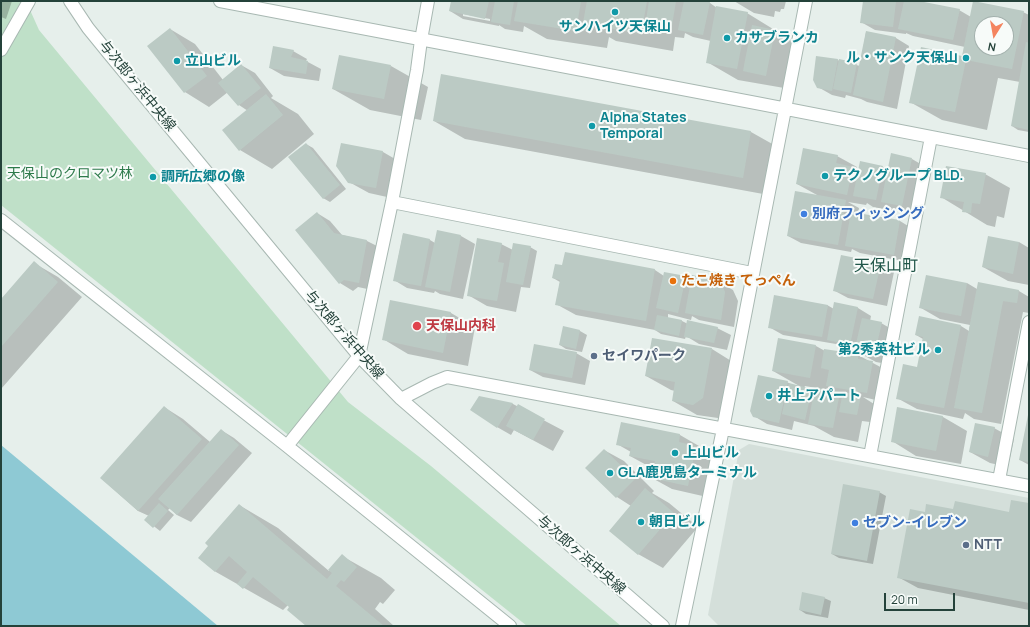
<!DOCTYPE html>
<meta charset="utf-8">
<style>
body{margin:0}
#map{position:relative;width:1030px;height:627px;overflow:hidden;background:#e6efeb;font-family:Manrope,sans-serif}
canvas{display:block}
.frame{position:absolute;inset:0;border:2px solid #24423a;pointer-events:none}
.north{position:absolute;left:974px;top:16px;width:40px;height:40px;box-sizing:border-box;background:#f7fbf9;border:1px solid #a3b1ad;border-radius:50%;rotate:191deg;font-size:11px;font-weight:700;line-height:16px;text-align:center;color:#24423a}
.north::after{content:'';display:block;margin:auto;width:14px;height:18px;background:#f4845f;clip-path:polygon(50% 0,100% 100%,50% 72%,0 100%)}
.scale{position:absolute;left:884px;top:593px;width:71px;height:18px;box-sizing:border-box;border:2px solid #24423a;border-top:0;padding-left:5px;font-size:12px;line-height:14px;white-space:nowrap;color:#24423a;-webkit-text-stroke:3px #f7fbf9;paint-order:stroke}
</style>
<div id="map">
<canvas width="1030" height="627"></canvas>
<div class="frame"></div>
<div class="north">N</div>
<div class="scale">20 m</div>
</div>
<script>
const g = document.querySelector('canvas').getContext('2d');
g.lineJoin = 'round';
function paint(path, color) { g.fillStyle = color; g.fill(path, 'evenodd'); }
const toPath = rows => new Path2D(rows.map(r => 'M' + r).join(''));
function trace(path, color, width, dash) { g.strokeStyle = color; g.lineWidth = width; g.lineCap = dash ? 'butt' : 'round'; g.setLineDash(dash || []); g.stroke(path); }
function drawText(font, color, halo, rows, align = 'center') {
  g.font = font + ' Manrope,"Noto Sans JP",sans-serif'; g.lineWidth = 4; g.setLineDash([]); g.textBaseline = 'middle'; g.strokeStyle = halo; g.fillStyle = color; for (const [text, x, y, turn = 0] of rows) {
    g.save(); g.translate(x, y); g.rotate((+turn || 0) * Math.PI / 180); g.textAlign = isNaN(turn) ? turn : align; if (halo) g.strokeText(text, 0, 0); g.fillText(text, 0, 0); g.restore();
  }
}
paint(toPath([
 [749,444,1029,498,1029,626,719,626,708,615,739,450]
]), '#d4dfda');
paint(toPath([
 [1,1,26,1,39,30,348,402,431,466,621,626,527,626,1,205]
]), '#bfe0c8');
paint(toPath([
 [1,445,218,626,1,626]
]), '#8ec9d4');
paint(toPath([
 [1,1,12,1,6,19,1,17],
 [452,1,647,1,650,2,650,1,683,1,685,2,685,1,699,1,710,3,717,8,747,13,799,45,790,89,738,80,707,62,711,41,693,37,685,33,684,38,675,37,673,51,616,41,609,37,607,48,547,39,524,26,523,32,505,29,499,25,499,26,463,19,450,11],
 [463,14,490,19,490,21,463,16],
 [734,1,786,1,784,9,781,9,780,12,775,11,774,17,754,13],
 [864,1,914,1,959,10,971,17,1023,12,1029,15,1029,132,1018,130,1012,126,1020,82,998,78,987,130,942,120,910,102,963,57,965,47,913,36,906,33,906,34,875,30,861,22],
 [982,24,1006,24,1006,48,982,48],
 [170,29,195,44,223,80,241,65,255,73,273,96,271,98,298,114,314,134,272,169,240,150,224,130,248,111,239,105,228,92,209,107,185,92],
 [866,32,896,38,909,46,897,109,867,102,861,99,846,95,845,98,832,95,818,87,837,60,860,66],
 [293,51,307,59,306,61,321,69,319,81,284,76,270,68],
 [391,66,428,87,421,120,370,110,333,89],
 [434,121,751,132,783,150,774,196,465,139],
 [306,144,313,148,346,189,330,202,323,198],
 [341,144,383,152,402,163,396,199,369,193,349,182],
 [837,156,857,167,856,170,859,171,883,167,889,170,912,159,931,170,921,217,901,212,896,209,895,211,873,207,867,203,866,205,848,202,859,208,858,214,900,221,913,229,908,262,860,253,852,249,851,252,801,243,788,236,817,195,797,184],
 [985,174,1010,188,1004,218,997,216,995,227,987,225,941,197],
 [317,213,330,221,342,235,367,241,381,248,372,290,358,287,353,291,340,283],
 [438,231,461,236,475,244,463,299,440,294,435,291,434,293,407,288,394,280,403,234,430,240,435,243],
 [1019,242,1029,248,1029,285,1008,281,983,267],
 [501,244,513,250,530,247,537,251,530,288,521,287,516,312,487,306,468,295],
 [34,263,58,277,82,297,1,389,1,298,2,299],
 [880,264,894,272,887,306,848,298,835,291],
 [655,270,664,276,685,277,692,281,719,282,733,290,738,301,734,327,699,320,692,316,691,320,668,314,668,318,682,321,688,324,717,328,731,335,727,350,699,344,686,336,685,339,661,334,655,330,576,315,556,304,560,282,553,278],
 [967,283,977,289,1019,291,1029,297,1029,313,1023,312,1001,424,974,419,965,413,963,419,917,409,897,398,918,369,923,339,916,335,961,326,969,331,970,325,940,319,921,308],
 [391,301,451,313,475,327,468,366,408,354,383,339],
 [827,305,834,309,858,308,871,316,870,321,881,323,895,331,887,364,876,362,863,355,863,352,841,347,836,344,783,335,769,327],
 [564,327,580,331,587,335,582,352,566,349,560,345],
 [779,340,816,346,825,351,825,350,858,355,886,370,880,401,863,397,874,404,870,422,862,421,858,442,834,437,814,426,794,421,792,430,767,424,754,416,787,382,794,386,801,387,773,371],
 [805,386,816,388,815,392,804,388],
 [712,349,736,364,728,412,718,418,697,415,673,401,675,391,671,390,646,376],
 [576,353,590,361,585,385,543,377,530,370],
 [480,397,513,404,564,431,553,451,514,430,511,435,497,427],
 [164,407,183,419,210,442,221,430,234,438,252,453,191,522,177,515,170,508,168,510,174,515,160,531,146,520,149,516,138,511,101,478],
 [898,408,943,417,967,431,961,464,916,456,892,441],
 [1029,417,1029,465,1020,460],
 [994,428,1014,439,1008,467,990,463,970,452],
 [680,435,699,446,699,448,715,458,707,497,672,489,652,478,654,468,650,467,630,456,631,452,617,444],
 [604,450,624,461,654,491,652,493,669,503,698,527,663,568,638,554,631,506,617,497],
 [879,492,886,496,873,564,839,558,832,554],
 [239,505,278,528,329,571,342,556,381,578,395,590,383,604,380,602,375,609,394,626,307,626,288,605,283,610,216,572,199,558,210,546],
 [1029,505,1029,610,918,588,898,577,925,513,954,510,1010,513],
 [824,598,831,601,828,618,806,614,800,610]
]), '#0003');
paint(toPath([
 [451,1,489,1,485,19,449,11],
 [495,1,514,1,510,25,491,22],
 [518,1,581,1,576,31,514,21],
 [587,1,647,1,641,34,583,23],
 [649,1,676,1,671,31,645,27],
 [684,1,710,2,703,35,678,30],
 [863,1,896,1,893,27,860,23],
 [904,1,919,1,960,9,953,40,898,29],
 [973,1,1024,11,1012,69,966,60,955,112,909,103,921,47,962,56],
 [982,24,1006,24,1006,48,982,48],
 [716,6,748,12,737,69,706,63],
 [752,25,775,30,766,76,743,71],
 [170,28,207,76,184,93,147,46],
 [866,31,896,37,883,102,853,95],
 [1026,42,1029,43,1029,130,1011,126],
 [273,46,294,50,291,57,308,61,306,74,269,68],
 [339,55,391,65,384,99,332,89],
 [816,56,838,59,832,91,817,88,813,80],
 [839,59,857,63,851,93,833,89],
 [241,64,261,88,238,106,218,83],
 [441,74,751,131,743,178,433,121],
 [266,94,283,115,239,151,222,130],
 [306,143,340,185,323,199,288,157],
 [341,143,383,151,376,188,348,183,336,166],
 [803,148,838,155,836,163,853,167,847,195,796,184],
 [891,153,912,158,902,206,881,202],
 [860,161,883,166,876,200,853,196],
 [946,166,986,173,980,204,972,203,971,213,962,212,964,202,940,198],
 [795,191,846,200,838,245,787,236],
 [317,212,334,233,367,240,359,283,344,280,339,284,295,230],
 [851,212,900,220,894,255,845,246],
 [437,230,461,235,450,292,425,287],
 [403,233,430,239,421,286,393,281],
 [988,236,1019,242,1013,274,982,267],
 [477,238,502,243,498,262,504,263,497,301,467,296],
 [513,243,531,246,523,285,506,282],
 [565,252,655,269,646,321,555,305,560,280,552,278,555,264,562,265],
 [841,255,881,263,873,299,833,291],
 [34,261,58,282,1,347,1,299],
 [664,272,686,276,678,313,656,308],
 [692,275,720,281,725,292,721,320,685,313],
 [926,275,967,283,961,316,919,308],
 [978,282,1019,290,1017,303,1003,301,982,413,954,408],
 [774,295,828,305,822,337,768,328],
 [390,300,451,312,443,353,382,340],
 [834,302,858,307,850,345,827,340],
 [657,315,682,320,679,336,654,330],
 [919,316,961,325,944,408,896,399,903,364,917,367,923,337,915,335],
 [862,318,882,322,874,357,862,355,863,349,855,348],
 [687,320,718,327,714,343,684,337],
 [563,326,580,330,576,349,559,345],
 [652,338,712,348,703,398,693,405,672,401,675,382,645,376],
 [778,338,816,345,810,378,772,371],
 [534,344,577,352,572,378,529,370],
 [824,349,858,354,858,359,873,361,867,393,826,386,829,370,821,368],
 [758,375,788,381,779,423,753,417,750,411],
 [789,383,812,389,805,420,782,414],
 [815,387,840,392,833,428,808,424],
 [843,392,861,395,857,415,839,412],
 [479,396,513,403,497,428,470,410],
 [518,404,545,419,533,440,506,426],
 [164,406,202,439,138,511,100,478],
 [897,407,943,416,936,451,891,442],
 [1028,415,1029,415,1029,462,1019,460],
 [621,422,680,434,679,442,696,446,688,486,651,478,655,461,629,456,631,448,616,445],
 [975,423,995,427,988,457,969,452],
 [221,429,239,445,177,515,158,499],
 [604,449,635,479,616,498,585,468],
 [843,484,880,491,867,561,831,554],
 [645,488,674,513,638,555,609,531],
 [1011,500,1029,503,1029,603,897,578,910,509,925,512,926,504,953,509,955,501,1009,512],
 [159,503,168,511,153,528,144,520],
 [239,504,327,579,332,573,328,570,342,554,357,567,344,582,341,580,336,586,384,626,306,626,287,610,289,607,253,577,243,589,237,584,247,572,229,556,215,572,198,558,208,546,205,543],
 [802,592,825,597,821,615,799,610]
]), '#bbcac4');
const minor = toPath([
 [70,1,88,28,110,55,359,356,401,399,663,626],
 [220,1,756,103,1029,156],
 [1,50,29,1],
 [392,202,752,273],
 [1,220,287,446,510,626],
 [401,399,432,383,447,377,1029,486],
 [287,446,359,356,392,202,417,70,421,40,428,1],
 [870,456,931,137],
 [999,480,1029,322],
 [682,626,723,429,806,1]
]);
trace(minor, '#a8b8b2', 14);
trace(minor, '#fff', 12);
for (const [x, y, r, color] of [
 [615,12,4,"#0f9aa8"],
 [727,38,4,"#0f9aa8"],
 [966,58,4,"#0f9aa8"],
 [177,61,4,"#0f9aa8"],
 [592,126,4,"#0f9aa8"],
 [825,176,4,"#0f9aa8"],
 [153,177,4,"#0f9aa8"],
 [804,214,4,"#3f7fe0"],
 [673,281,4,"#e8710a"],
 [417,326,5,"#e0444e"],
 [938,350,4,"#0f9aa8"],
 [594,356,4,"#5c6f8a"],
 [769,396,4,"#0f9aa8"],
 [675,453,4,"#0f9aa8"],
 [610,473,4,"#0f9aa8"],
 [641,522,4,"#0f9aa8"],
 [855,523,4,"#3f7fe0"],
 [966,545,4,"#5c6f8a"]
]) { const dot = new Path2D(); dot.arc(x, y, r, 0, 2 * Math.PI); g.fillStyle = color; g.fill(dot); trace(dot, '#f7fbf9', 1.5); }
drawText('bold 14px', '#0d838f', '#f7fbf9', [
 ["サンハイツ天保山",615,27,"center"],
 ["カサブランカ",735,38],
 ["ル・サンク天保山",958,58,"right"],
 ["立山ビル",185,61],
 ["Alpha States",600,118],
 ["Temporal",600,134],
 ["テクノグループ BLD.",833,176],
 ["調所広郷の像",161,177],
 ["第2秀英社ビル",930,350,"right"],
 ["井上アパート",777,396],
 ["上山ビル",683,453],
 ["GLA鹿児島ターミナル",618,473],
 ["朝日ビル",649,522]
], 'left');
drawText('14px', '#24423a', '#f7fbf9', [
 ["与次郎ヶ浜中央線",137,86,51],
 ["与次郎ヶ浜中央線",344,335,49],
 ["与次郎ヶ浜中央線",581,555,41]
]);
drawText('14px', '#2d7a4b', '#f7fbf9', [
 ["天保山のクロマツ林",70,174]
]);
drawText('bold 14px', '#366cbe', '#f7fbf9', [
 ["別府フィッシング",812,214],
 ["セブン-イレブン",863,523]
], 'left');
drawText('bold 14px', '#c56008', '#f7fbf9', [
 ["たこ焼き てっぺん",681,281]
], 'left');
drawText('bold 14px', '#be3a42', '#f7fbf9', [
 ["天保山内科",426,326]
], 'left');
drawText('bold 14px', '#4e5e75', '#f7fbf9', [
 ["セイワパーク",602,356],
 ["NTT",974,545]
], 'left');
drawText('16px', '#1f5548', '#f7fbf9', [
 ["天保山町",886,267]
]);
</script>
